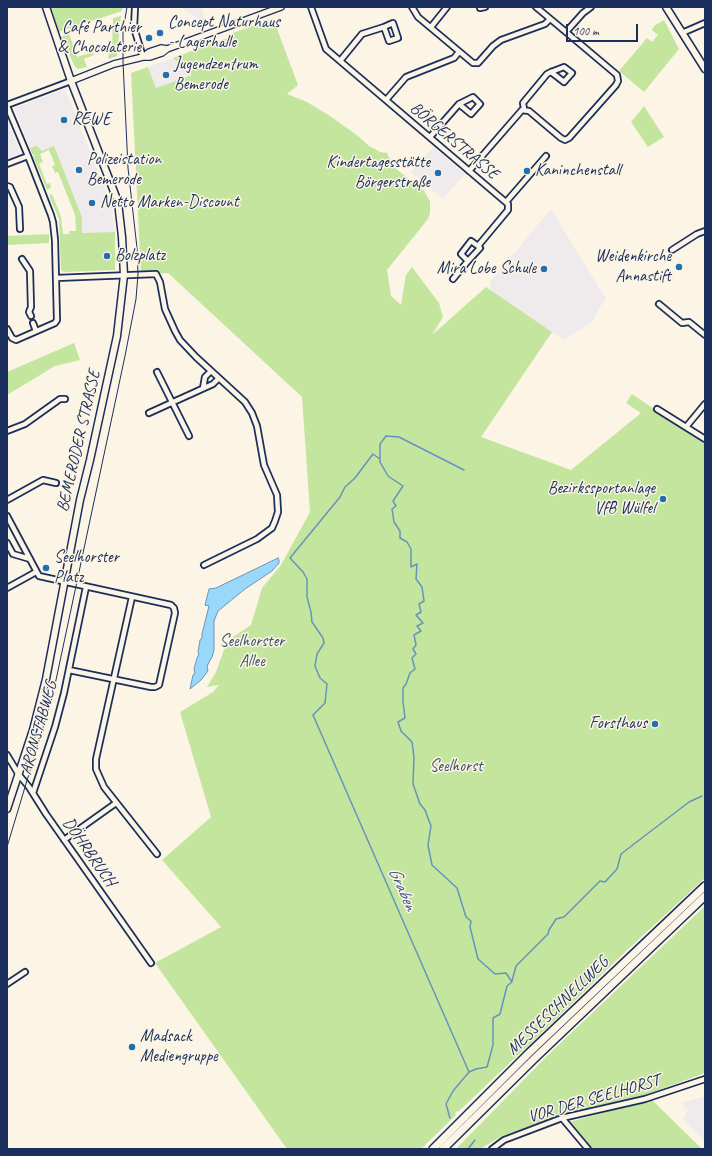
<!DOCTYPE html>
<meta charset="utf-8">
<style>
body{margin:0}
#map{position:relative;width:712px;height:1156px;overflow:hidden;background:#fcf5e5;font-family:Caveat,sans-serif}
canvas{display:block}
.frame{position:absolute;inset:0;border:8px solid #1b2f5e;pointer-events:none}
.scale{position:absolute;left:566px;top:24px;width:72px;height:18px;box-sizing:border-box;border:2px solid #1b2f5e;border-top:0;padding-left:5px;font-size:12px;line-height:14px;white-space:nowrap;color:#1b2f5e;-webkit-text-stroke:3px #fcf5e5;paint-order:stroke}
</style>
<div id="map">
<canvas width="712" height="1156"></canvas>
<div class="frame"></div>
<div class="scale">100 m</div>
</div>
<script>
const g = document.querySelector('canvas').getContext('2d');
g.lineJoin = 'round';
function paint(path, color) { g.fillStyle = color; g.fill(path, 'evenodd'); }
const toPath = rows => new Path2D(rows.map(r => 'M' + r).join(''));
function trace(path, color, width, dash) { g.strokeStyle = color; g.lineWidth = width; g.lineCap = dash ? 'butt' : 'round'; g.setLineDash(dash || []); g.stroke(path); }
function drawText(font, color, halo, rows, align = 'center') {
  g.font = font + ' Caveat,sans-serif'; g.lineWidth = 3; g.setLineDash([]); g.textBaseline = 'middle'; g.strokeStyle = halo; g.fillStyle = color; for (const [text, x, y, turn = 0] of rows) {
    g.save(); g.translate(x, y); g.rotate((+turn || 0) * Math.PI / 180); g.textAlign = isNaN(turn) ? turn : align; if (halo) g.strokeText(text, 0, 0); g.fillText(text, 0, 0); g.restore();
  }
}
paint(toPath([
 [181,7,201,7,205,21,203,23],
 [173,58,192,75,156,88,148,67],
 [65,89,112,207,115,232,82,233,82,217,54,146,33,155,14,108],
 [7,119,20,152,19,154,7,159],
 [433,147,465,174,443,199,411,172],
 [551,209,606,299,600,307,592,322,564,340,491,291,490,282],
 [705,1096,705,1142,683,1119,688,1110,681,1103]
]), '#efeaeb');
paint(toPath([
 [50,7,123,7,122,11,58,32],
 [121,16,119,32,118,53,117,53,117,56,109,59,108,56,112,49,113,18],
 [273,18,298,85,287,94,307,102,330,116,358,136,369,146,380,152,387,153,395,168,424,191,430,201,430,213,428,219,387,270,391,296,401,305,406,275,412,267,439,303,443,317,432,335,486,287,552,332,481,437,571,470,641,413,626,403,632,394,705,444,705,878,626,951,552,1023,458,1112,457,1111,455,1113,456,1115,421,1149,287,1149,155,963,221,927,162,860,211,817,180,712,213,692,219,685,207,687,216,672,226,644,233,637,251,625,262,588,281,565,310,512,302,397,168,273,141,274,131,73,148,67,156,88,192,75,173,58,233,36,233,33],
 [664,20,679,49,644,92,619,71,647,38,652,42,658,35,652,30,654,26],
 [69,33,77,57,93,52,94,55,84,59,87,67,78,69,75,67,61,37],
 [644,106,664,137,648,147,631,122],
 [37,146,42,151,54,146,82,217,82,233,115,232,115,270,64,272,61,270,59,219,49,195,52,194,61,217,63,234,69,234,69,231,76,231,75,215,58,172,55,173,52,166,55,165,49,150,40,154,43,162,39,164,47,184,50,183,51,188,47,190,33,156,35,155,34,154,33,155,30,148],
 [49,234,49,243,7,245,7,236],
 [74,343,80,360,55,366,7,395,7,372],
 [705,906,705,1073,645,1095,564,1114,502,1136,480,1149,456,1149,547,1056],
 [652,1100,702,1149,591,1149,569,1122]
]), '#c4e59e');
const water = toPath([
 [278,558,279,560,279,563,272,571,245,589,218,611,214,621,214,650,212,657,207,666,208,671,201,680,190,689,193,675,195,673,194,669,197,658,199,654,198,652,200,640,202,638,202,634,209,606,205,605,209,589,216,588,278,558]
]);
paint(water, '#99d7fb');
trace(water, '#6794bc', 1);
trace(toPath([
 [380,459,373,454,355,478,345,487,340,497,290,558,303,572,307,579,307,597,311,612,312,622,323,638,324,643,317,654,315,666,320,678,327,684,325,703,313,715,469,1072],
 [512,981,516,966,548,934,549,930,556,919,564,917,600,881,605,882,617,869,621,854,689,802,702,796],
 [450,1118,446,1104,453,1091,469,1072,476,1069,487,1067,493,1045,493,1018,500,1014,507,986,512,982,506,973,495,974,478,959,470,927,471,921,466,917,457,888,432,865,428,845,431,826,425,810,420,804,413,784,414,757,412,742,401,731,398,722,405,718,403,702,403,688,406,684,410,673,415,669,412,658,416,654,413,649,416,645,414,635,421,631,417,626,423,623,416,615,421,612,419,604,424,601,422,587,416,579,417,564,411,567,411,549,407,542,400,538,400,531,394,522,392,509,396,506,393,501,403,486,388,476,380,462,380,444,386,436,399,437,464,470],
 [468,1149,475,1140]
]), '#6794bc', 1.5);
const minor = toPath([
 [135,7,134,28,143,57],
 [311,7,326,49,508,204,508,210,478,246,480,248,468,261,461,254,471,241,478,246],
 [412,7,418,17,473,63,478,63,493,46,501,40,545,24,550,19],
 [480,7,480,8,485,7],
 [536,7,566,32,583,13,591,7],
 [431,27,447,7],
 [682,33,705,23],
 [340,61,362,34,384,27,389,41,398,38,393,23,384,27],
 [386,100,406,77,454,58,459,52],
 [7,105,71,81],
 [7,106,28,156],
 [524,109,523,103,547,74,551,72,564,67,572,73,564,82,551,72],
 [430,137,459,104,473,97,480,104,471,114,459,104],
 [7,164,28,156,51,215,53,222,55,240,57,320,55,323,16,340,12,338,7,329],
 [469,171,522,110,529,111,561,138,565,140,569,138,616,85,618,81,617,75,566,32],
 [7,186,10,187,19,207,20,229],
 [506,202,546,156],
 [672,250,697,234,705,231],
 [22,259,30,271,31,307,29,312,31,316],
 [56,278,156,274,160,282,165,309,175,331,180,340,196,357,245,402,252,413,257,426,264,465,277,495,278,512,275,521,272,528,257,539,204,565],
 [453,279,468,261],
 [659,304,682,323,689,322,705,335],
 [33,323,36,331],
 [157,372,189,436],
 [203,388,205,377,211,371],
 [657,409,705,439],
 [149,413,213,384,219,378],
 [686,427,705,404],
 [7,431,25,424,60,399,65,399],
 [7,500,43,480,56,483],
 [7,516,39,576,171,605,174,608,175,613,159,685,155,687,151,687,69,670],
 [7,543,13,554,30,559],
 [7,588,36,572],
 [132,597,96,759,96,769,104,787,157,854],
 [7,755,19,775,29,787,46,814,151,963],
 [33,793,55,727,64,693,86,587],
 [64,840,116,803],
 [7,984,25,972],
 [562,1118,588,1149],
 [492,1149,504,1140,562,1118,645,1099,705,1079]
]);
const tertiary = toPath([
 [167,49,281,7],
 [71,81,114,64,143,57,150,57,162,53,167,49,161,48,149,52,143,57]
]);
const secondary = toPath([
 [666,7,705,69],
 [7,809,33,730,46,679,80,500,90,460,117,336,124,275,122,237,118,202,71,81,46,7]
]);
const trunk = toPath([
 [433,1149,529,1053,705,886],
 [443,1149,535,1058,705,896]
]);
trace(minor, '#1b2f5e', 8);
trace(tertiary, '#1b2f5e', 8);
trace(secondary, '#1b2f5e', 9);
trace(trunk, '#1b2f5e', 10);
trace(minor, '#fcf5e5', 4.5);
trace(tertiary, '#fcf5e5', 5.5);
trace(secondary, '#fcf5e5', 6);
trace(trunk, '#fcf5e5', 7);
trace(toPath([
 [7,847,53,694,125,356,136,299,138,274,137,248,128,168,123,62,123,31,127,7]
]), '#1b2f5e', 1);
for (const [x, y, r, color] of [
 [160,33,4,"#1f6fb2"],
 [149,38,4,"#1f6fb2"],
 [166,75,4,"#1f6fb2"],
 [64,120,4,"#1f6fb2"],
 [79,170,4,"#1f6fb2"],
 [527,171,4,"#1f6fb2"],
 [438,173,4,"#1f6fb2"],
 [92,203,4,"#1f6fb2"],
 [107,256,4,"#1f6fb2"],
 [679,267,4,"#1f6fb2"],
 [544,269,4,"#1f6fb2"],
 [663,499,4,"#1f6fb2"],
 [46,568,4,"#1f6fb2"],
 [655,724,4,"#1f6fb2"],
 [132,1047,4,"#1f6fb2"]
]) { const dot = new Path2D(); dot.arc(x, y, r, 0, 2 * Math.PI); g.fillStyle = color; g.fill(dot); trace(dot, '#fcf5e5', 1.5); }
drawText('17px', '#1b2f5e', '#fcf5e5', [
 ["Concept Naturhaus",168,23],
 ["- Lagerhalle",168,43],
 ["Café Parthier",141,28,"right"],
 ["& Chocolaterie",141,48,"right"],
 ["Jugendzentrum",174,65],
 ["Bemerode",174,85],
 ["REWE",72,120],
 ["Polizeistation",87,160],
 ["Bemerode",87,180],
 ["Kindertagesstätte",430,163,"right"],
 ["Börgerstraße",430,183,"right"],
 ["Kaninchenstall",535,171],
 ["Netto Marken-Discount",100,203],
 ["Bolzplatz",115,256],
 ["Weidenkirche",671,257,"right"],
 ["Annastift",671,277,"right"],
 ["Mira Lobe Schule",536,269,"right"],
 ["Bezirkssportanlage",655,489,"right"],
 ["VfB Wülfel",655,509,"right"],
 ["Seelhorster",54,558],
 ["Platz",54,578],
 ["Forsthaus",647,724,"right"],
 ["Madsack",140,1037],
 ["Mediengruppe",140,1057]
], 'left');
drawText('17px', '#1b2f5e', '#fcf5e5', [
 ["BÖRGERSTRASSE",454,141,40],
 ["BEMERODER STRASSE",79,441,-77],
 ["ARONSTABWEG",39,728,-74],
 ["DÖHRBRUCH",89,852,55],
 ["MESSESCHNELLWEG",558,1006,-44],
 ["VOR DER SEELHORST",594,1099,-16]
]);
drawText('17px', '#3d536b', '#fcf5e5', [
 ["Seelhorster",252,642],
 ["Allee",252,662],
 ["Seelhorst",456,767]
]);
drawText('italic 18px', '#3a5985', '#fcf5e5', [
 ["Graben",402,889,66]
]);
</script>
